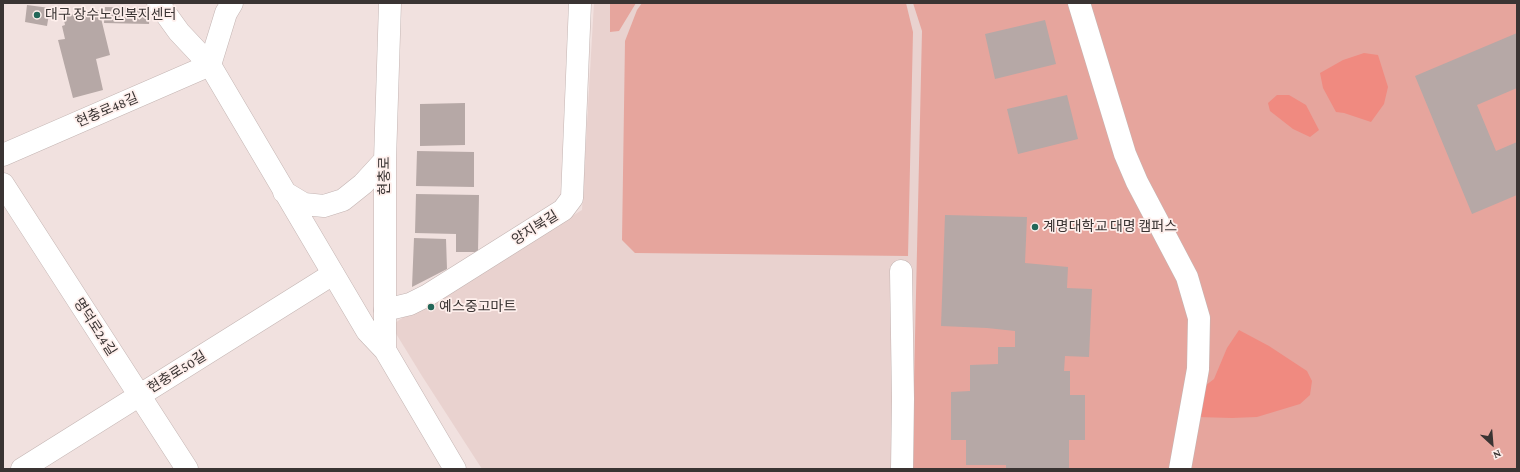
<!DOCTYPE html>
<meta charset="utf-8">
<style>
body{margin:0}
#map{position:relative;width:1520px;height:472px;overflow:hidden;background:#f1e1df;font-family:"Crimson Pro",serif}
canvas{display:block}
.frame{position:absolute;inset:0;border:4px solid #3a3433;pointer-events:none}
.north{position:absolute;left:1472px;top:424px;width:40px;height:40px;-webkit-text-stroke:3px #feefec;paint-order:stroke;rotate:154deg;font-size:11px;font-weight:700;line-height:16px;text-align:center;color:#3a3433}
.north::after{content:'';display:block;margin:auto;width:14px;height:18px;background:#3a3433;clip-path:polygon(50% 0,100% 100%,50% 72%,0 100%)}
</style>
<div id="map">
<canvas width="1520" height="472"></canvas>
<div class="frame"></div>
<div class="north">N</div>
</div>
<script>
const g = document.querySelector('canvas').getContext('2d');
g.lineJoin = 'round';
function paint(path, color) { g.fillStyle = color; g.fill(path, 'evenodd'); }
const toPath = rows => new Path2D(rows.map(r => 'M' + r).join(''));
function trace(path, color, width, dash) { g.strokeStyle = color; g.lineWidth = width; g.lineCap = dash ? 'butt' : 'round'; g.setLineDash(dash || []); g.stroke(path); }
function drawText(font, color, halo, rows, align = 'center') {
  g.font = font + ' "Crimson Pro","Noto Sans KR",serif'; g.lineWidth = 3.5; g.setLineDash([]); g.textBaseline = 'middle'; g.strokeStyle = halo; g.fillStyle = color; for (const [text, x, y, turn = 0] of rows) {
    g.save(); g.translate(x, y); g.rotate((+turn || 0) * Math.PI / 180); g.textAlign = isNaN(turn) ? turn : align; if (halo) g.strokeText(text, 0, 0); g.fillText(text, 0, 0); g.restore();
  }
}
paint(toPath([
 [594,3,1517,3,1517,469,482,469,422,376,395,332,395,323,425,302,526,244,582,210]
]), '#e9d2cf');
paint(toPath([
 [610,3,636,3,619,31,610,32],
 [642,3,906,3,913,32,908,256,635,253,622,240,625,41,637,10],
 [913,3,1517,3,1517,469,912,469,922,31]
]), '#e6a59d');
paint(toPath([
 [1364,53,1378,55,1388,87,1384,104,1371,122,1344,113,1336,112,1323,88,1320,73,1343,60],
 [1277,95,1289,95,1306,105,1319,130,1310,137,1293,129,1270,111,1268,103],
 [1239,330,1269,346,1307,371,1312,381,1310,395,1300,404,1257,417,1232,418,1197,417,1201,389,1214,379,1227,348]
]), '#f08a80');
paint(toPath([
 [27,5,50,8,47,26,25,22],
 [105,7,150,8,149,24,104,23],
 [99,10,110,55,96,59,103,90,73,98,58,40,65,39,62,26,65,25,63,15],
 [1045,20,1056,64,995,79,985,34],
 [1517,33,1517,88,1477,105,1496,151,1517,142,1517,195,1472,214,1415,76],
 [1067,95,1078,139,1018,154,1007,109],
 [465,103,465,145,420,146,420,104],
 [417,151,474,152,474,187,416,186],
 [416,194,479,195,478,252,456,252,456,234,415,233],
 [945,215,1027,217,1025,263,1068,267,1067,288,1092,289,1089,357,1065,356,1064,371,1070,371,1070,395,1085,395,1085,440,1069,440,1069,468,1006,469,1006,465,966,465,966,440,951,440,951,392,970,391,970,365,998,364,998,347,1015,347,1015,331,987,328,941,326],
 [414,238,446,239,447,269,412,287]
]), '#b6a8a6');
const minor = toPath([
 [1079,3,1125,154,1137,182,1187,277,1199,318,1198,369,1180,469],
 [3,155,210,65,179,32,158,3],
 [3,184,187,469],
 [901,271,903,399,902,469],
 [385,310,410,304,428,295,563,210,572,198,580,3],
 [22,469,333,274]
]);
const major = toPath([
 [232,3,226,13,210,65,367,331,385,350,455,469],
 [284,192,304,204,324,206,343,200,363,184,385,160],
 [385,350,385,160,390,3]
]);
trace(minor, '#c3b4b2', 23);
trace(major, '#c3b4b2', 23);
trace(minor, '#fff', 22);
trace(major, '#fff', 22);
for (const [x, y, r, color] of [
 [37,15,4,"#236759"],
 [1035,227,4,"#236759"],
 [431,307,4,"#236759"]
]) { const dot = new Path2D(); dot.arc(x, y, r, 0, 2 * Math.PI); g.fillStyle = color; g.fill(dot); trace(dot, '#feefec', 1.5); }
drawText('14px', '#3a3433', '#feefec', [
 ["대구 장수노인복지센터",45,15],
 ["계명대학교 대명 캠퍼스",1043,227],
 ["예스중고마트",439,307]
], 'left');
drawText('14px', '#3a3433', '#feefec', [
 ["현충로48길",107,110,-23],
 ["현충로",385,176,-90],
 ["양지북길",535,228,-32],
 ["명덕로24길",95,327,57],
 ["현충로50길",177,372,-32]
]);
</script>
